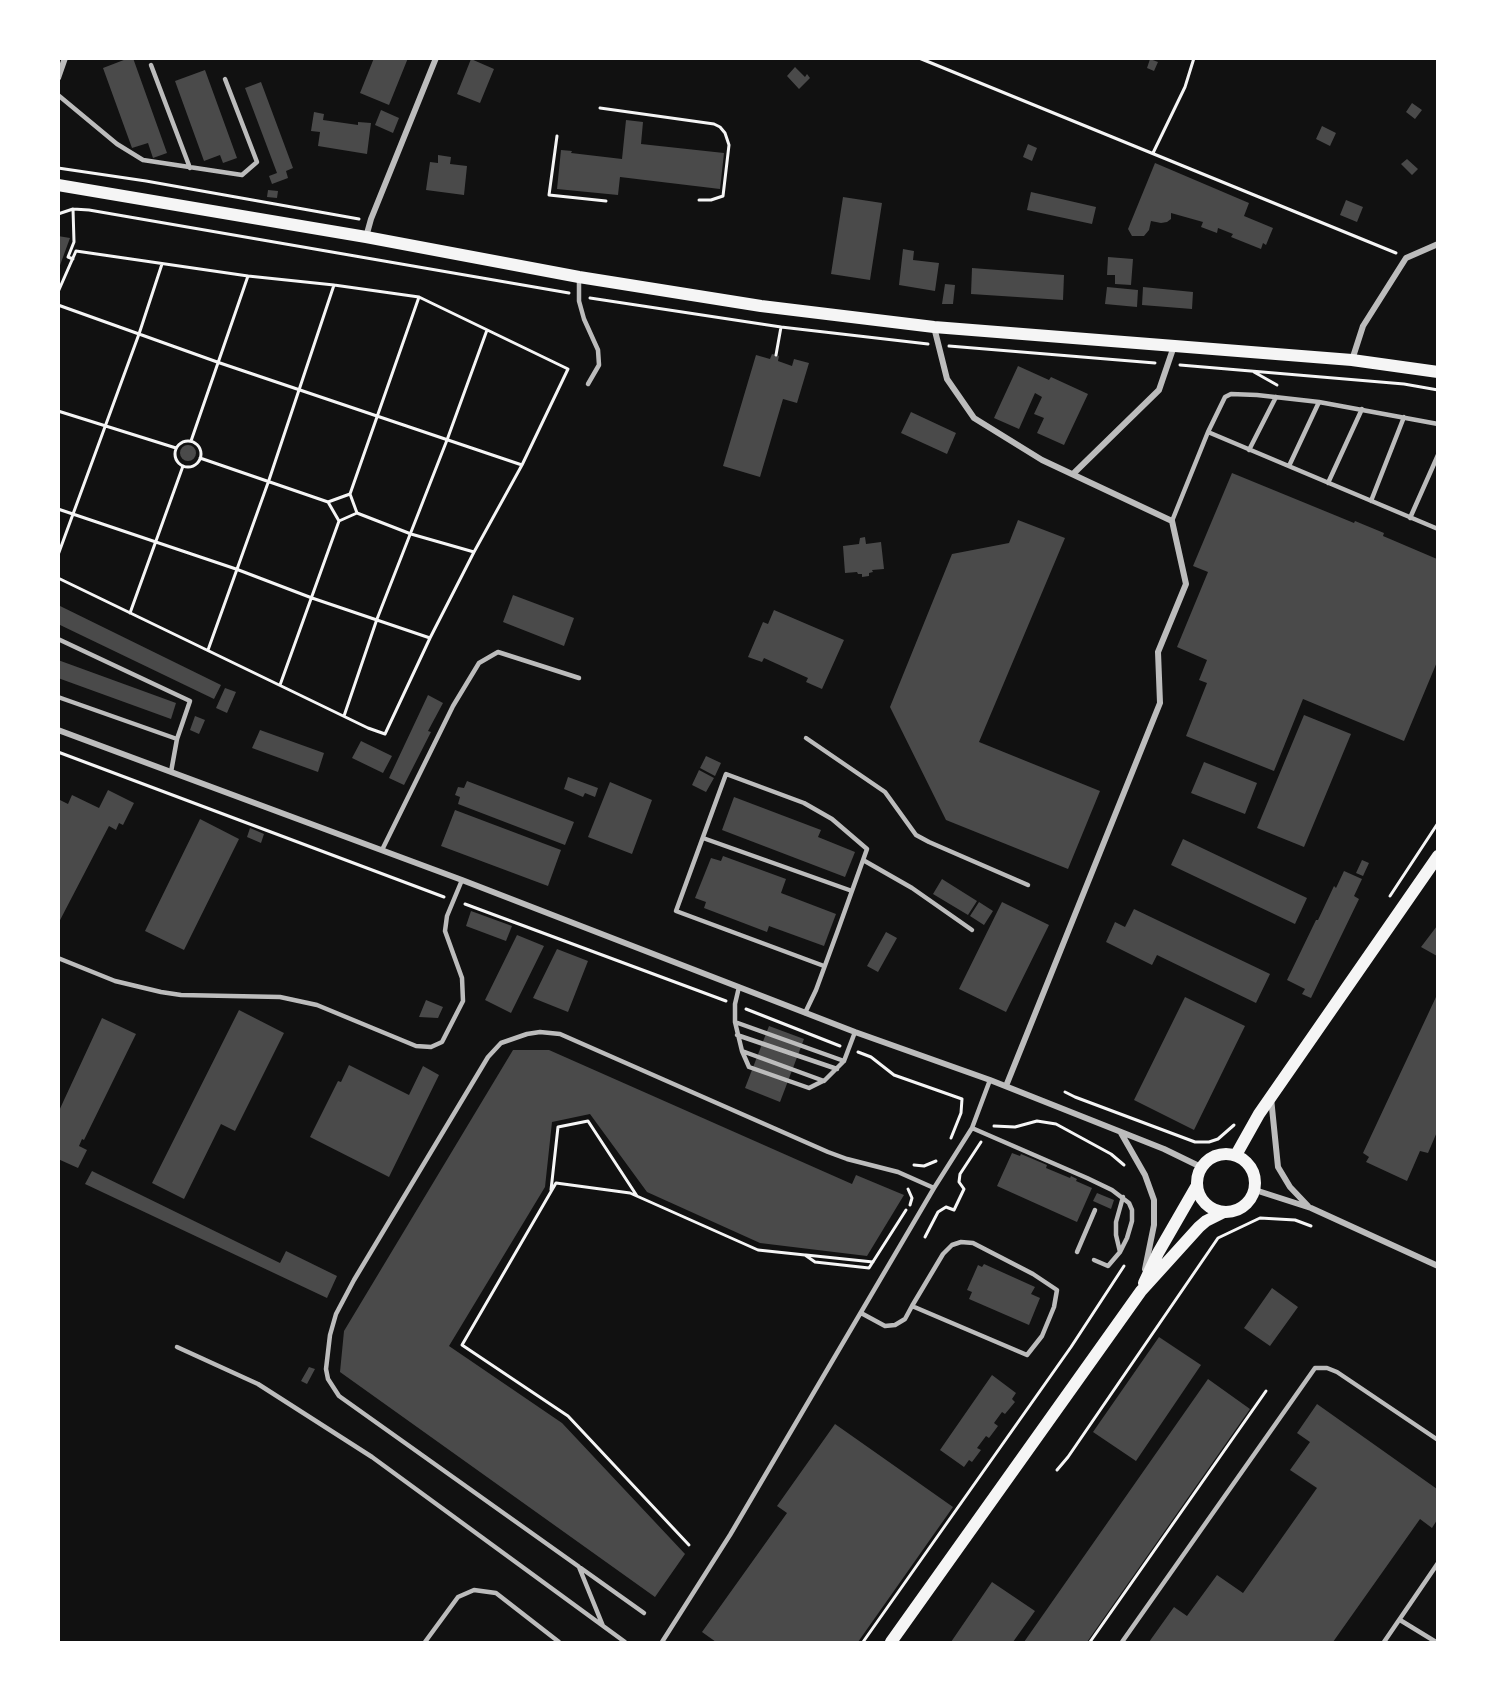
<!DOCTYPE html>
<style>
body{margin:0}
#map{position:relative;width:1496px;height:1701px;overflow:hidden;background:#111;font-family:"Work Sans",sans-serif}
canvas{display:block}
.frame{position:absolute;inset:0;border:60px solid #fff;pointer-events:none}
</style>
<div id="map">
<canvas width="1496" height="1701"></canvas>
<div class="frame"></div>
</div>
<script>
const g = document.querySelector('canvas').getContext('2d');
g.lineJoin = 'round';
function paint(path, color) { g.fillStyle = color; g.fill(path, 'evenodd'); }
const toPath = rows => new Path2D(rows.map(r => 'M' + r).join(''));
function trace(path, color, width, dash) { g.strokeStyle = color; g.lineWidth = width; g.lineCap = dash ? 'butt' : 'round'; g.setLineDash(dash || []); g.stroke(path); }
paint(toPath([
 [129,58,133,58,167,153,153,158,148,143,132,148,103,68],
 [374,58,408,58,389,105,360,93],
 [471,59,494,69,480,103,457,94],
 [1150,59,1158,62,1154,71,1147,68],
 [795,67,805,77,807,74,810,78,799,89,787,76],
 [205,70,237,158,223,163,220,155,204,161,175,81],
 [261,82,293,168,286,171,288,178,272,184,269,176,277,173,245,88],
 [1412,103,1422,110,1415,119,1406,112],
 [381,110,399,118,393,133,375,125],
 [314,112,324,114,323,120,358,125,358,122,371,123,367,154,318,146,320,132,311,131],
 [626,120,643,122,641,144,724,153,720,189,620,177,618,195,557,189,561,150,572,151,571,153,622,159],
 [1322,126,1336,133,1330,146,1316,139],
 [1028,144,1037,148,1032,161,1023,157],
 [438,155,451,157,450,164,467,166,464,195,426,190,430,162,438,163],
 [1407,159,1418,169,1412,175,1401,164],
 [1155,163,1249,203,1244,216,1273,228,1266,245,1263,243,1261,249,1231,237,1233,234,1218,228,1217,233,1201,227,1203,222,1171,213,1171,219,1167,222,1161,223,1151,221,1149,230,1144,236,1132,236,1128,229],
 [268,190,278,191,277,198,267,197],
 [1031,192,1096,207,1092,224,1027,210],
 [843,197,882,203,870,280,831,274],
 [1346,200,1363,207,1357,222,1340,215],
 [58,236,70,238,59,268,58,268],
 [903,249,914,251,913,260,939,263,935,291,899,285],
 [1108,257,1133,259,1131,285,1115,284,1115,275,1107,275],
 [972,268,1064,275,1063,300,971,294],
 [945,284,955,285,953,304,942,304],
 [1107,287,1138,290,1137,307,1105,304],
 [1143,287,1193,292,1192,309,1142,305],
 [772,354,779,356,778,361,792,366,794,359,809,363,797,403,783,399,760,477,723,466,756,355,770,359],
 [1018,366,1049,380,1051,377,1088,394,1064,445,1037,433,1044,418,1034,414,1042,397,1035,393,1019,429,994,418],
 [911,412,956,433,947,454,901,433],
 '180 453a8 8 0 1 1 16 0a8 8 0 1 1-16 0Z',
 [1232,473,1354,523,1355,521,1384,533,1383,536,1437,559,1437,662,1404,741,1303,699,1274,771,1186,736,1207,683,1199,680,1207,660,1177,647,1208,572,1193,566],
 [1018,520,1065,538,979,742,1100,791,1068,869,946,820,890,707,952,554,1009,543],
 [865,537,866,544,881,542,884,569,872,570,873,572,869,573,869,576,862,577,862,574,858,574,857,572,845,573,843,546,859,544,860,538],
 [513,595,574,618,564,646,503,622],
 [58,605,221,685,214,699,58,624],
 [774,610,844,640,822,689,806,682,808,678,764,658,762,662,748,657,763,622,768,624],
 [58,660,176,703,171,719,58,678],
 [225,688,236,692,227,713,216,708],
 [428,695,443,703,428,731,431,732,404,785,389,778],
 [1304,715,1351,734,1304,847,1257,828],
 [195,716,205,720,199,734,190,730],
 [260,730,324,753,318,772,252,748],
 [361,741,392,756,383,773,352,758],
 [706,756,721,763,715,776,700,768],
 [1204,762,1257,783,1245,814,1191,793],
 [699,770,714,778,706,792,692,785],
 [568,777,598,788,595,797,585,793,583,797,564,789],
 [467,781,574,822,565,845,458,804,460,797,455,795,458,787,464,788],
 [610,782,652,800,632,854,588,837],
 [108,790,134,803,123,825,119,823,116,830,109,826,58,924,58,799,68,804,72,795,99,808],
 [734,797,821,830,818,837,855,852,845,877,722,830],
 [455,810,561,850,548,886,441,846],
 [200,819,239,839,184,950,145,931],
 [250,828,264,834,261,843,247,837],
 [1183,839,1307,898,1295,924,1171,865],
 [723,856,786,879,781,893,836,914,824,946,769,926,767,932,704,908,706,902,695,898,711,858,721,861],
 [1362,860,1369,863,1363,876,1356,873],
 [1344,871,1362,879,1354,896,1359,899,1311,998,1302,994,1305,989,1287,980,1316,920,1318,920,1334,886,1336,888],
 [942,879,977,901,968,915,933,894],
 [979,902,993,911,984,925,970,916],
 [1002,902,1049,925,1006,1012,959,989],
 [1134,909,1270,974,1256,1003,1157,955,1152,965,1106,942,1115,922,1125,927],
 [471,911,512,926,506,941,466,926],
 [1437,926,1437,956,1421,947],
 [886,932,897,938,878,972,867,966],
 [517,935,544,946,511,1013,485,1000],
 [557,949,588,961,568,1012,533,998],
 [1185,997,1245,1026,1194,1130,1134,1100],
 [1436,997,1437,998,1437,1132,1428,1153,1420,1151,1407,1181,1366,1162,1369,1157,1363,1153],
 [426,1000,443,1007,438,1018,419,1017],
 [239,1010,284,1033,235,1131,221,1124,184,1199,152,1183],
 [102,1018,136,1034,84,1140,82,1139,79,1146,87,1150,78,1168,58,1159,58,1113],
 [769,1026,804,1039,780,1102,745,1088],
 [513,1050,549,1050,852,1184,856,1175,904,1195,867,1256,760,1243,647,1192,590,1114,552,1122,545,1187,449,1346,562,1423,685,1554,655,1597,340,1372,344,1331],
 [349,1065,409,1095,423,1066,439,1075,389,1177,310,1137,338,1081,341,1082],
 [1012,1153,1020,1156,1021,1154,1047,1165,1046,1168,1070,1178,1071,1176,1077,1179,1076,1181,1092,1188,1077,1222,997,1186],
 [92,1171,280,1263,286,1251,337,1276,327,1298,85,1184],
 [1097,1193,1114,1200,1111,1209,1093,1201],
 [984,1264,1035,1287,1031,1294,1040,1298,1029,1325,969,1299,972,1292,967,1290,978,1265,982,1267],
 [1272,1288,1298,1307,1270,1346,1244,1328],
 [1159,1337,1201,1365,1136,1461,1093,1432],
 [309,1367,315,1369,307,1384,301,1381],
 [992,1375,1016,1393,1012,1399,1015,1402,1005,1414,1002,1412,994,1423,998,1426,989,1438,986,1436,977,1448,981,1450,972,1462,969,1460,964,1467,940,1450],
 [1208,1379,1250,1409,1087,1642,1024,1642],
 [1317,1404,1437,1489,1437,1520,1432,1528,1420,1519,1333,1642,1149,1642,1174,1607,1187,1616,1217,1575,1243,1593,1317,1488,1290,1470,1310,1442,1297,1433],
 [835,1424,953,1507,858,1642,716,1642,702,1632,787,1513,777,1506],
 [992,1582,1035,1611,1013,1642,951,1642]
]), '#4a4a4a');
trace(toPath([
 [919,58,1396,253],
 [600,108,714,124,720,127,725,133,729,145,723,196,711,200,699,200],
 [557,136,549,195,606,201],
 [1153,153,1185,87,1194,58],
 [58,168,146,181,359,219],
 [58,214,73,209],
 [73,259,68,257,74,242,73,209,89,210,569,293],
 [334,285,419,297,568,369,522,465],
 [58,292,76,251,248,276,191,441],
 [590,298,781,327,928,344],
 [58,305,220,363,522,465,474,552,411,534,357,513,350,494],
 [949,346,1155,363],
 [776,355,781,327],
 [1180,365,1404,384,1438,390],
 [1254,372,1277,385],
 [58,411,176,448],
 '175 454a13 13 0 1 1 26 0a13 13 0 1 1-26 0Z',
 [200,458,328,502,350,494,419,297],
 [328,502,339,521,357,513],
 [58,509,236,569,312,598,430,638,474,552],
 [58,555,139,334,162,264],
 [58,578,368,728,385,734,430,638],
 [130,613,183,466],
 [208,650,269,480,334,285,248,276],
 [280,685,339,521],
 [344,716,377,619,447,440,487,330],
 [58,752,444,897],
 [1390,896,1438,823],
 [465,904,726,1001],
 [746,1009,840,1046],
 [858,1052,871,1057,894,1075,962,1099,961,1113,951,1138],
 [1065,1092,1075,1097,1195,1142,1209,1142,1218,1139,1234,1125],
 [994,1126,1015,1127,1037,1121,1056,1124,1111,1154,1124,1165],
 [914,1165,924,1166,936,1161],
 [908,1189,912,1198,910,1205],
 [551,1190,558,1127,588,1121,637,1196],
 [925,1237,938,1212,946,1207,954,1210,964,1189,959,1182,960,1174,981,1142],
 [806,1255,873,1262],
 [1057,1470,1068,1457,1218,1238,1260,1218,1295,1220,1311,1226],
 [689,1545,568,1416,462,1345,556,1183,630,1193,758,1250,805,1255,815,1262,869,1268,906,1210],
 [863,1642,1071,1347,1124,1266],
 [1090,1642,1266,1391]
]), '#f5f5f5', 3);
trace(toPath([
 [151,65,190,168],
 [58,95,117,144,143,160,242,175,257,162,225,79],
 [579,277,579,301,584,319,598,350,599,365,588,384],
 [1208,432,1225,397,1231,394,1257,395,1319,402,1438,424],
 [1249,450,1276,397],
 [1289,466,1319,402],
 [1328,483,1362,409],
 [1371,501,1404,417],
 [1410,518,1438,455],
 [1172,521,1208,432,1438,529],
 [58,639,190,701,177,739,171,772],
 [58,697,177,739],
 [806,738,885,792,916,835,929,842,1028,885],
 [703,838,852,891],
 [382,850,453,706,479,663,498,652,579,678],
 [863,860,912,888,972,930],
 [58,958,115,981,161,992,181,995,280,997,317,1005,416,1046,431,1047,442,1042,463,1001,462,978,445,931,447,916,462,880],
 [739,987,735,1004,735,1022,742,1051,824,1081,844,1061,855,1032],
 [805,1013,816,990,838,930,867,849,832,819,804,803,726,774,676,911,824,966],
 [735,1022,844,1061],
 [737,1035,837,1069],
 [742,1051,749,1067,809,1088,823,1081],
 [972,1128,1087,1178,1112,1190,1129,1203,1132,1210,1132,1221,1127,1238,1120,1252,1108,1266,1094,1260],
 [1077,1252,1095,1210],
 [1120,1252,1116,1235,1116,1222,1123,1197],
 [861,1313,885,1326,895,1325,905,1319,912,1306,1027,1355,1042,1336,1054,1307,1057,1290,1033,1274,973,1243,961,1242,952,1245,943,1254,912,1306],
 [177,1347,258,1384,372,1457,625,1642],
 [579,1567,603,1626],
 [644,1613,339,1396,328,1379,326,1369,330,1335,336,1314,354,1280,488,1057,501,1043,527,1034,540,1032,560,1034,828,1152,847,1159,898,1172,934,1188],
 [1400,1620,1436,1642],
 [425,1642,458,1597,474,1590,496,1593,559,1642],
 [662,1642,730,1535,934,1188,972,1128,990,1080],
 [1122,1642,1315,1368,1327,1368,1337,1372,1438,1440],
 [1384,1642,1438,1563]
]), '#bcbcbc', 4.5);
trace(toPath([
 [58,78,65,58],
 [366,237,371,219,436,58],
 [934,327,947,379,974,418,1042,460,1172,521,1186,584,1158,652,1160,703,1006,1086],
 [1352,360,1363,326,1406,258,1438,244],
 [1073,474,1159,390,1174,346],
 [58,730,462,880,855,1032,990,1080,1164,1149,1201,1167],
 [1271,1098,1278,1167,1290,1187,1308,1206],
 [1121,1133,1145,1175,1154,1200,1154,1225,1145,1269],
 [1255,1190,1311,1208,1438,1266]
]), '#bcbcbc', 6);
trace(toPath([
 [58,185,366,237,579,277,761,306,934,327,1352,360,1438,372],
 '1197 1183a29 29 0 1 1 58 0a29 29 0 1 1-58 0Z',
 [1236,1155,1259,1114,1438,856],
 [1144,1283,1158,1253,1196,1187],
 [891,1642,1141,1291,1199,1227,1206,1221,1224,1212]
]), '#f5f5f5', 12);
</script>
